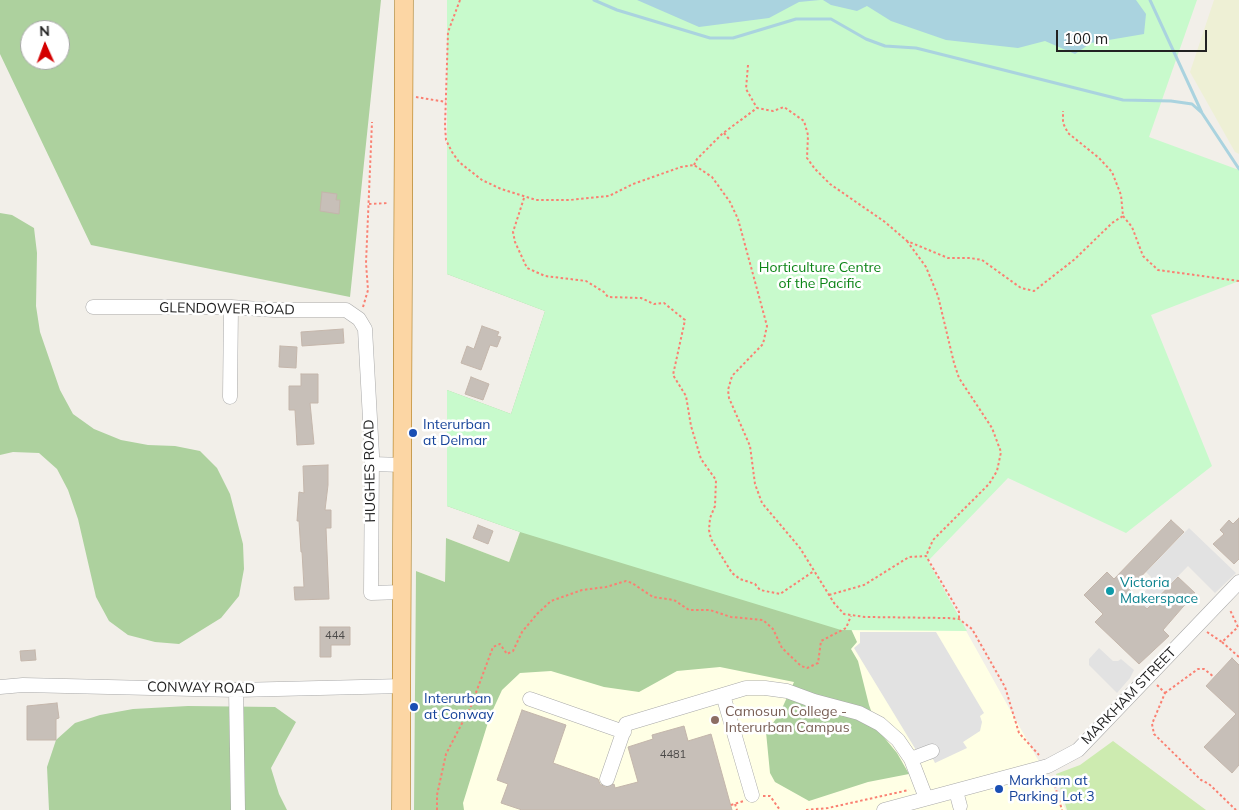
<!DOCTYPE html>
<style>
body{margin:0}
#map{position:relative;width:1239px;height:810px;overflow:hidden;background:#f2efe9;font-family:Mulish,sans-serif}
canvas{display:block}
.north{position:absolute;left:20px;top:20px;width:50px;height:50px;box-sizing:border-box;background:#fff;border:1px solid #a7a7a7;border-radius:50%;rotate:358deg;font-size:14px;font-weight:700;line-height:20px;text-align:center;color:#222}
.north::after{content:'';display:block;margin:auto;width:18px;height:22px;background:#d40000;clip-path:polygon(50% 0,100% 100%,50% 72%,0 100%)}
.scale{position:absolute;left:1056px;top:30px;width:151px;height:22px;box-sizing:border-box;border:2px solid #222;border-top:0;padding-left:6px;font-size:15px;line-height:18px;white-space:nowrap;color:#222;-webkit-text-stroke:4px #fff;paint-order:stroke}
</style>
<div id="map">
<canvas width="1239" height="810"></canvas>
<div class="north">N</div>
<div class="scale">100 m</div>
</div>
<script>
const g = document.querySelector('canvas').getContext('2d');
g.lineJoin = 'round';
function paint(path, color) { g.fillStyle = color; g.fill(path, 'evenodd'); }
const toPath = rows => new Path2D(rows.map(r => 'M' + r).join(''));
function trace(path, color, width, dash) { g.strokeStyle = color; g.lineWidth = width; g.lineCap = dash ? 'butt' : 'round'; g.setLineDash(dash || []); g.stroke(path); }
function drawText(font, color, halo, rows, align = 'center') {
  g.font = font + ' Mulish,sans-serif'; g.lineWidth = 5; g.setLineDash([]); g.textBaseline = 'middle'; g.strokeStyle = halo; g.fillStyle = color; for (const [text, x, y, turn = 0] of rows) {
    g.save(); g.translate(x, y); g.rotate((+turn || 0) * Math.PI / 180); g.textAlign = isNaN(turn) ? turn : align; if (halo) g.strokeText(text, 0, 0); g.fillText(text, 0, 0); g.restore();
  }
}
paint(toPath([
 [518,537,965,629,1066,810,415,810,416,571,445,582,446,538,509,562]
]), '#ffffe5');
paint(toPath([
 [1214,0,1239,0,1239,154,1235,152,1190,72]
]), '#eef0d5');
paint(toPath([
 [1113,741,1206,810,1067,810,1056,774,1080,765]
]), '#cdebb0');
paint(toPath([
 [0,0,381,0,350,297,91,245,0,54],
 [30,30,60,30,60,60,30,60],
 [447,0,847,620,857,642,851,649,858,661,869,705,878,730,897,753,909,774,868,782,809,801,775,782,770,773,766,732,779,715,794,682,720,667,677,671,639,692,604,687,551,671,520,673,502,690,490,716,463,803,464,810,414,810,416,571,445,582,446,538,509,562,520,532,447,506,447,390,511,414,545,311,447,274],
 [0,213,12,215,34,228,37,253,36,306,40,332,60,390,73,414,94,429,121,440,148,445,175,446,200,451,217,468,230,494,243,544,244,569,239,596,221,618,179,644,155,642,128,635,109,621,96,597,78,519,68,490,57,469,39,453,13,452,0,455],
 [188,706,275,707,296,722,271,768,279,794,287,810,49,810,47,767,56,740,75,723,100,715,133,709]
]), '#add19e');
paint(toPath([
 [447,0,1197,0,1149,137,1239,170,1239,281,1151,315,1212,466,1126,533,1008,478,928,561,967,631,841,630,520,532,447,506,447,390,511,414,545,311,447,274]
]), '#c8facc');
paint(toPath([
 [1189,528,1236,573,1215,593,1188,566,1146,609,1137,600,1151,585,1151,577,1146,572],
 [860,632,936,632,984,713,980,716,982,722,980,731,963,742,967,748,935,763,933,759,930,760,923,747,916,750,854,648,860,643],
 [1099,648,1113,661,1118,661,1121,659,1134,670,1130,678,1117,693,1089,665,1089,659]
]), '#e2e2e2');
paint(toPath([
 [637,0,820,0,799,2,769,18,699,27],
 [823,0,1136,0,1146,14,1144,34,1091,43,1075,54,1045,41,1018,48,946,40,891,21,867,6,857,11,831,5]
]), '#aad3df');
trace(toPath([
 [594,0,617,10,710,38,733,38,796,19,831,19,866,39,885,46,916,48,1123,100,1171,101,1192,104,1202,113],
 [1150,0,1202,113,1239,169]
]), '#aad3df', 3);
const building = toPath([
 [322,192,337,194,336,200,340,200,339,214,320,211,322,192],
 [482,326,499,332,497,336,501,337,497,347,490,345,481,370,461,363,467,346,474,349,482,326],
 [343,329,344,343,302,346,301,332,343,329],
 [280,346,297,347,296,368,279,367,280,346],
 [301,374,318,374,318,403,310,403,314,444,297,445,295,410,289,410,289,386,301,386,301,374],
 [471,377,489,384,483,400,465,394,471,377],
 [328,465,328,485,325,510,331,510,331,528,326,528,329,599,295,600,294,587,304,587,302,552,301,552,299,521,297,521,299,492,304,493,303,466,328,465],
 [1239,518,1239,559,1234,564,1213,544,1224,534,1220,530,1229,520,1233,524,1239,518],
 [1171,520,1184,532,1129,589,1133,593,1131,595,1147,609,1178,577,1195,593,1163,630,1169,636,1139,664,1095,622,1103,614,1084,595,1107,572,1114,579,1171,520],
 [478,525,493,531,488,544,473,538,478,525],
 [320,627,350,627,350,645,331,645,331,657,320,657,320,627],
 [35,650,36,660,21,661,20,651,35,650],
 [1232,658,1239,665,1239,765,1232,773,1204,747,1236,714,1206,686,1232,658],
 [57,703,59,718,56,719,56,740,27,740,27,706,57,703],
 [522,710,566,725,553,763,598,779,600,784,605,787,614,784,615,788,638,782,628,747,653,739,652,735,684,726,688,741,711,734,732,810,522,810,501,803,508,784,497,780,522,710]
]);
paint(building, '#c7bfb8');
trace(building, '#c4b6ab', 1);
const minor = toPath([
 [93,307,231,307,274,310,346,310,359,319,365,329,372,455,371,593,403,592],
 [230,397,231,307],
 [372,464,403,465],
 [0,687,23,685,236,690,403,686],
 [236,690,238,810],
 [723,695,752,795],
 [530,699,624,732],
 [911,759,932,751],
 [607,779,626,724,746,688,765,688,787,691,814,701,859,713,880,724,898,740,911,759,926,798],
 [956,791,960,806],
 [884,810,1048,766,1078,750,1239,582]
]);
const major = toPath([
 [401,810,404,0]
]);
trace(minor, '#a9a9a9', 15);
trace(major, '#a06b00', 19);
trace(toPath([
 [460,0,448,32,445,126,446,140,452,152,459,162,482,180,501,189,536,200,570,200,609,196,633,184,681,167,694,165,712,177,730,202,738,219,767,326,763,344,732,376,728,390,729,398,750,446,755,484,762,503,800,548,834,603,844,614,865,617,948,618,959,619,972,629,1005,687,1019,733,1039,755],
 [748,65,746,89,757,108],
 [416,97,446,102],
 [724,133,729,139],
 [694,165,697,159,722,134,757,108,773,111,784,107,804,121,808,135,807,158,815,169,830,184,885,222,907,241,948,258,970,258,982,260,1021,288,1034,291,1075,259,1112,223,1123,216,1121,195,1112,172,1099,158,1068,133,1063,123,1063,111],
 [524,198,513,232,515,242,527,268,545,276,586,281,604,292,608,297,641,298,654,304,664,303,685,320,673,375,686,396,691,426,701,459,716,480,715,506,710,518,709,530,711,539,732,573,740,579,755,584,760,590,780,594,814,571],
 [369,204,389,203],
 [1123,216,1132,227,1143,256,1158,270,1239,281],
 [907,241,926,267,938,296,954,363,959,378,992,428,1001,452,997,471,989,484,933,540,926,556],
 [363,307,368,290,366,263,372,122],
 [829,595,864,585,909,557,926,556,959,612,959,619],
 [1207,632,1222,642,1238,627,1230,610],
 [1222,642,1239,657],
 [1157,685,1165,693,1152,724,1154,734,1201,780,1209,784,1236,810],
 [1165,693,1198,669,1204,669,1214,677],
 [1052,776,1062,810],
 [763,796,770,796,780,810],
 [735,804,737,810],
 [731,805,744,801],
 [437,810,437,795,446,754,471,706,493,647,500,644,507,654,513,651,522,632,537,614,551,601,582,590,606,587,626,581,632,583,653,597,674,600,689,610,710,610,731,617,763,620,773,629,782,648,801,666,807,668,818,663,821,641,846,628,851,616],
 [806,810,828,808,909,790]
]), '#fa8072', 2, [2.5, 2.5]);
trace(minor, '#fff', 14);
trace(major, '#fcd6a4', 18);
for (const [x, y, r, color] of [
 [413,433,5,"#1a4fb4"],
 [1110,591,5,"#0f9aa8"],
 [414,707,5,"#1a4fb4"],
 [715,720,5,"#8d6e63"],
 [999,789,5,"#1a4fb4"]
]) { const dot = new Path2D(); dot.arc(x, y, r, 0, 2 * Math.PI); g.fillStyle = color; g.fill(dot); trace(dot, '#fff', 2); }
drawText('11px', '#4b4948', null, [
 ["444",335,636],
 ["4481",673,755]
]);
drawText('14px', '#0c8416', '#fff', [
 ["Horticulture Centre",820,268],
 ["of the Pacific",820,284]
]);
drawText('14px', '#222', '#fff', [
 ["GLENDOWER ROAD",227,309,1],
 ["HUGHES ROAD",370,471,-91],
 ["CONWAY ROAD",201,688,1],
 ["MARKHAM STREET",1129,696,-46]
]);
drawText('14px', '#164399', '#fff', [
 ["Interurban",423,425],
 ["at Delmar",423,441],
 ["Interurban",424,699],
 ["at Conway",424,715],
 ["Markham at",1009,781],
 ["Parking Lot 3",1009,797]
], 'left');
drawText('14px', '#0d838f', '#fff', [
 ["Victoria",1120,583],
 ["Makerspace",1120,599]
], 'left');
drawText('14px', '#785e54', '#fff', [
 ["Camosun College -",725,712],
 ["Interurban Campus",725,728]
], 'left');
</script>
